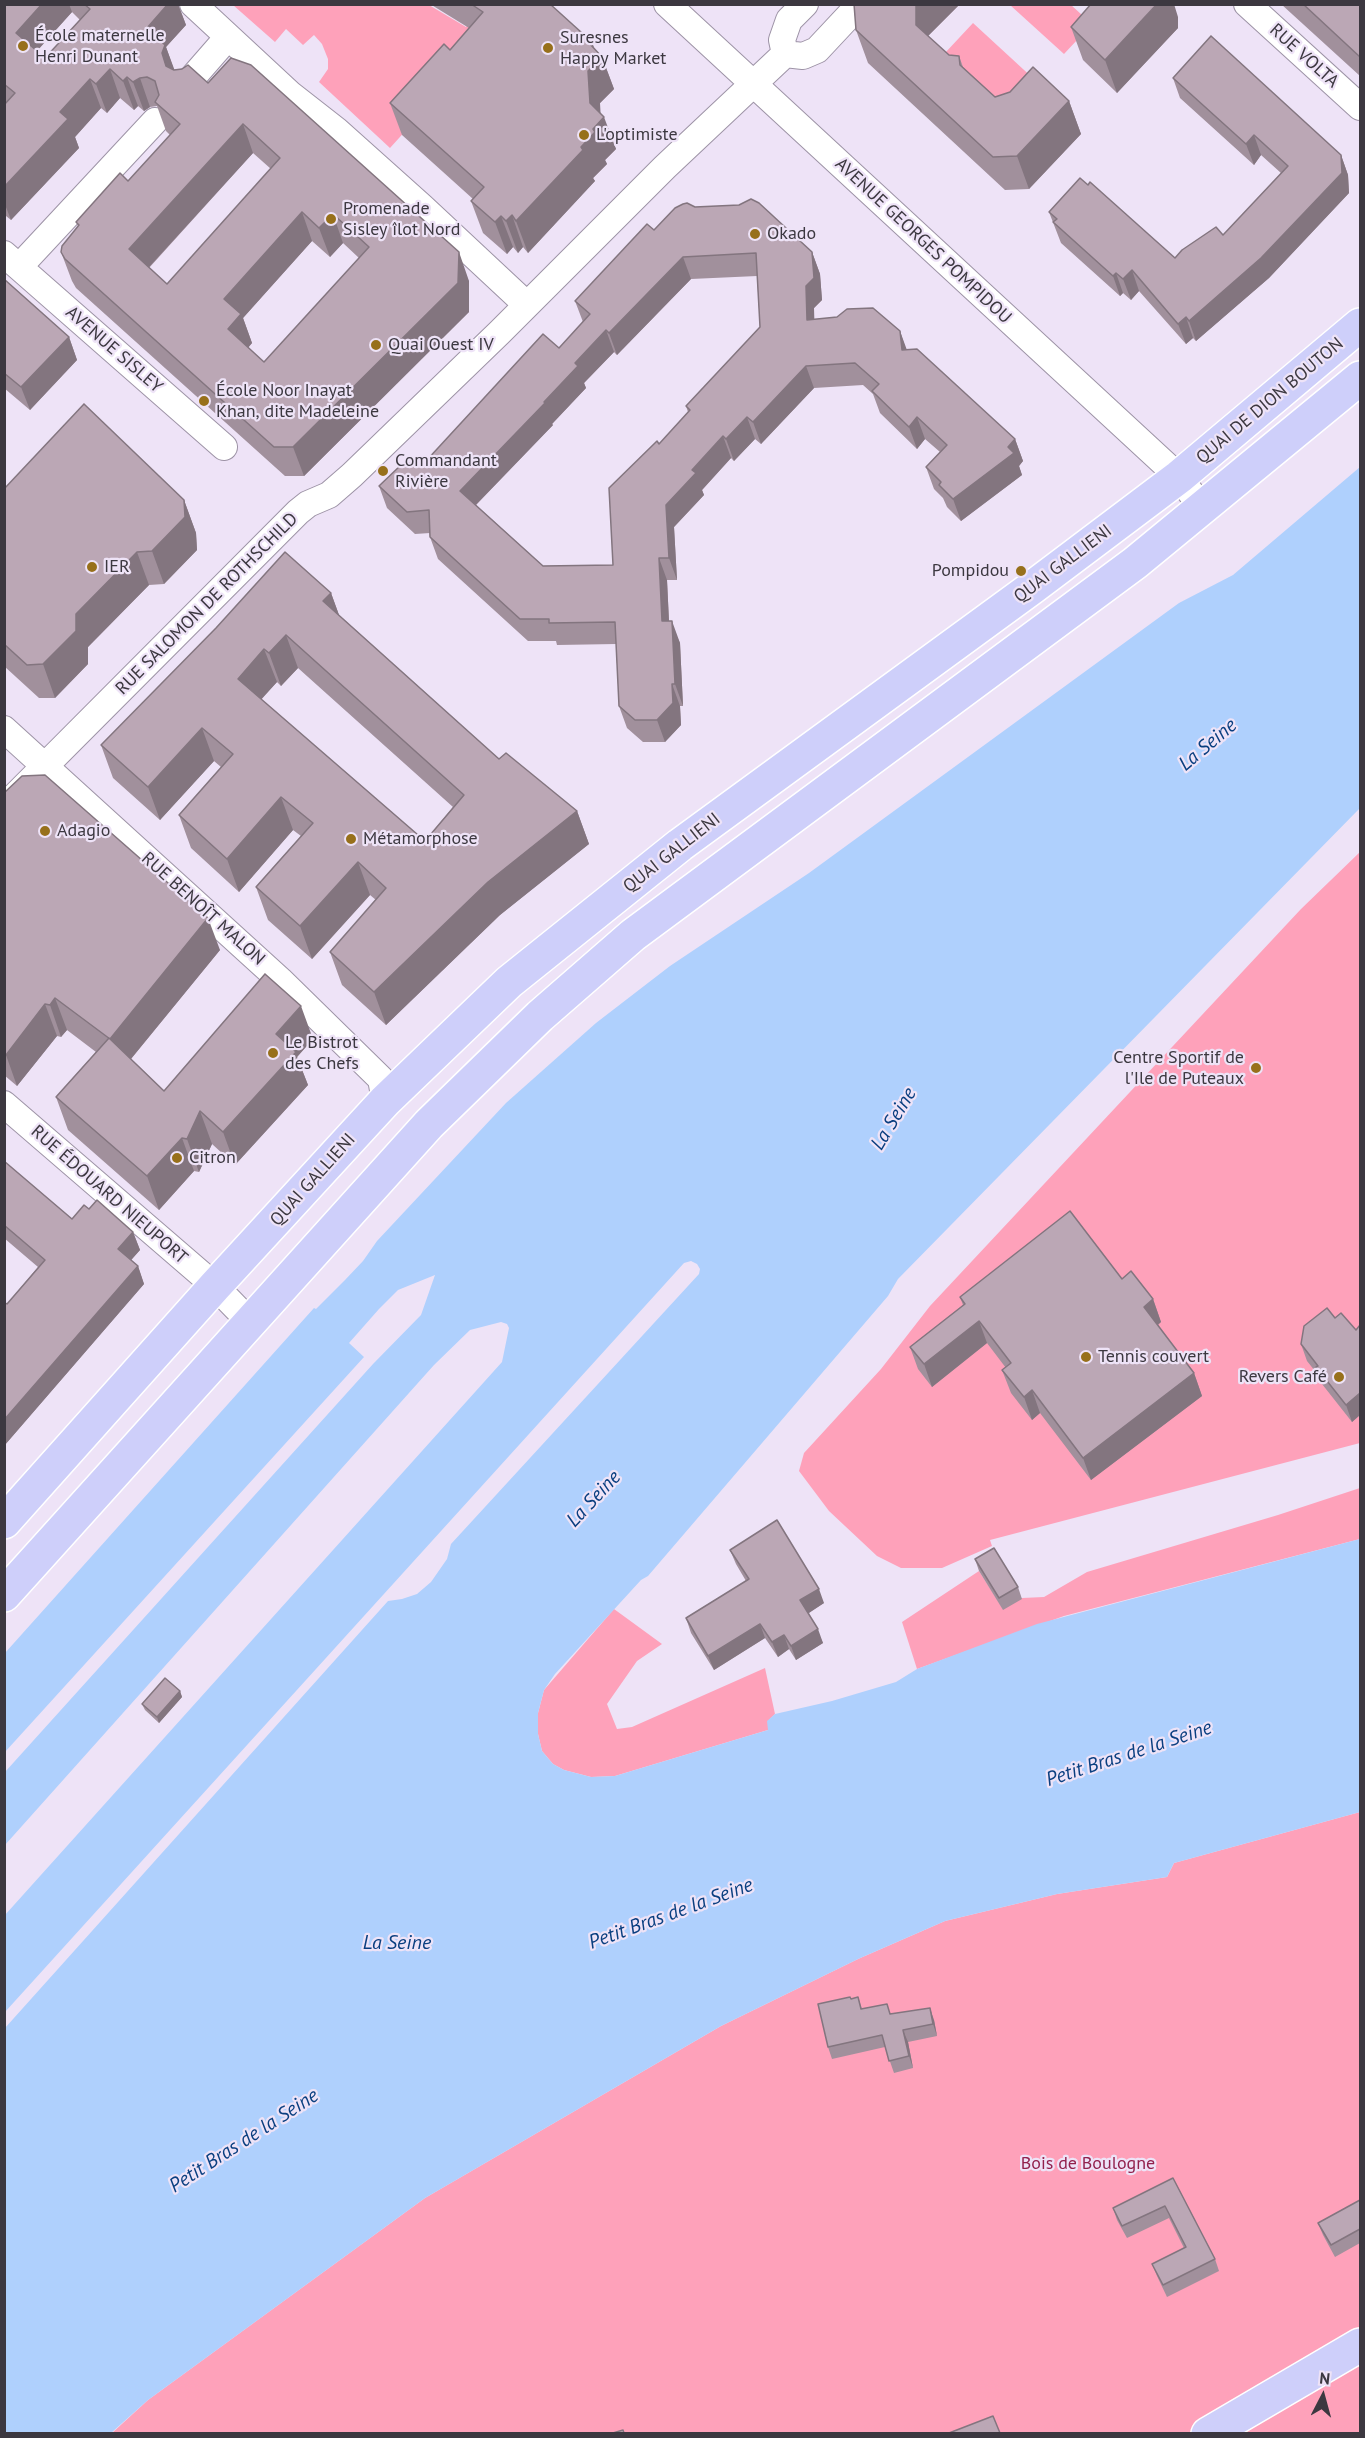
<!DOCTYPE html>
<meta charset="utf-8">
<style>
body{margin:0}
#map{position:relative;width:1365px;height:2438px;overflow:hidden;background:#eee3f7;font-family:"PT Sans",sans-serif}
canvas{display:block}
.frame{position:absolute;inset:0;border:6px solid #3c3840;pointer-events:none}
.north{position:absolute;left:1293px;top:2366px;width:60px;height:60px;-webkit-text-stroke:4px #eee3f7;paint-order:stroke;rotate:6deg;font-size:16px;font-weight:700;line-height:24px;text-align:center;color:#3c3840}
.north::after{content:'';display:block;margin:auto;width:21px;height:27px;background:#3c3840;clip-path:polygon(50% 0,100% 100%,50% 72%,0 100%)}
</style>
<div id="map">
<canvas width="1365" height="2438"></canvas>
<div class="frame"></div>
<div class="north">N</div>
</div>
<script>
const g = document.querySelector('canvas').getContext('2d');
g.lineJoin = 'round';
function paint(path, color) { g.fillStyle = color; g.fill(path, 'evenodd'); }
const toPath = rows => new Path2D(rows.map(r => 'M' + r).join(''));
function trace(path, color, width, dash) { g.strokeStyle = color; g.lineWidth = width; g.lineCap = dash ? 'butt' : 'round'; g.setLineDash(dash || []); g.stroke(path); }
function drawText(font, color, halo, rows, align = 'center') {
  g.font = font + ' "PT Sans",sans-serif'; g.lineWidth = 4.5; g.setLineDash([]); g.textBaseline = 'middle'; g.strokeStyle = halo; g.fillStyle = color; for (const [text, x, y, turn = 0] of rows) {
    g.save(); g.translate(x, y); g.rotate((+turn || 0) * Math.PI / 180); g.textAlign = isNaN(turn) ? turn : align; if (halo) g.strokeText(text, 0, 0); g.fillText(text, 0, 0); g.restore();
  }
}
paint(toPath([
 [233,5,429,5,466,27,470,22,464,66,390,148,319,82,328,69,328,59,322,44,314,35,303,45,286,29,275,42],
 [1010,5,1071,5,1092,24,1064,54],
 [973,23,1036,81,1008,111,945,53],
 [1360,852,1360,1443,990,1540,992,1546,942,1568,901,1568,877,1556,829,1511,799,1471,804,1453,881,1369,930,1306,1301,909],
 [1360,1488,1360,1539,1064,1616,917,1669,902,1622,979,1571,1003,1609,1022,1598,1044,1597,1087,1572,1278,1515],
 [614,1609,662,1644,637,1661,607,1704,617,1729,632,1727,765,1668,775,1714,768,1721,768,1730,615,1776,591,1777,564,1770,553,1764,542,1751,538,1734,538,1713,544,1690],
 [1360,1812,1360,2433,111,2434,148,2400,425,2198,721,2026,858,1959,945,1921,1057,1894,1167,1877,1174,1863]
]), '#fea1ba');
paint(toPath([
 [1360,467,1360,808,898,1279,888,1296,648,1576,641,1580,555,1674,544,1690,538,1713,538,1734,542,1751,553,1764,564,1770,591,1777,615,1776,768,1730,767,1721,775,1714,832,1701,896,1682,917,1669,1037,1624,1360,1539,1360,1812,1174,1863,1167,1877,1057,1894,945,1921,858,1959,721,2026,425,2198,148,2400,111,2433,5,2433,5,2028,388,1601,402,1599,417,1594,431,1582,447,1559,451,1544,699,1274,700,1269,697,1264,691,1261,684,1263,5,2012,5,1915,502,1362,509,1328,507,1324,501,1322,470,1330,434,1365,5,1845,5,1772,373,1364,421,1315,435,1275,398,1290,379,1309,349,1343,364,1357,5,1752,5,1653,314,1308,316,1309,345,1280,363,1261,377,1241,506,1103,596,1023,670,966,809,873,1179,603,1233,575]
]), '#afd0fd');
const minor = toPath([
 [193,4,290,94,336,130,422,207,527,305],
 [667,4,1179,477,1203,509],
 [1247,4,1360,107],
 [785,54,803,56,817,50,860,4],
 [785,54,782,40,789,20,805,4],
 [187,84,228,37],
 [4,254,224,447],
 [19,267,155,121],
 [4,729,280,980,381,1079,385,1101],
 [4,807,298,512,308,504,329,495,352,475,500,332,665,167,785,54],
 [4,1104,215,1286,250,1322]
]);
const major = toPath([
 [4,1522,215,1286,385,1101,509,982,680,845,1033,587,1179,477,1360,325],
 [4,1595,429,1124,540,1016,633,935,1135,563,1360,378],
 [1208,2434,1360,2345]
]);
trace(minor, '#9d93a6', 28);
trace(major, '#fff', 36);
trace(minor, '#fff', 26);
trace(major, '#cecffa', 33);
paint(toPath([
 [4,4,178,4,186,25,166,47,174,70,208,83,469,281,469,312,304,476,285,476,76,288,72,281,61,252,78,226,76,222,128,181,170,135,166,131,157,106,150,107,144,111,138,106,134,110,120,98,107,113,101,108,75,137,79,148,11,220,6,216,4,218,4,105,5,104,4,104],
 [72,12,80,20,45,58,37,51],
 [253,153,271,169,167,284,149,268],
 [312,241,330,257,343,243,359,258,264,362,248,348,252,343,243,318],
 [430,4,550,4,602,57,614,89,600,103,600,113,616,149,605,160,607,164,593,178,595,181,528,253,523,247,518,253,513,247,507,254,483,233,471,201,473,199,402,135,390,103,450,50,469,28],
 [854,4,960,4,928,36,949,55,959,56,963,67,995,97,1069,101,1081,134,1029,189,1005,190,868,63,856,30],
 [1281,4,1360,4,1360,76],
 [1178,17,1178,28,1117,93,1083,60,1071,27],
 [1173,78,1341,155,1348,175,1349,193,1269,278,1196,341,1193,338,1186,344,1139,291,1131,300,1123,293,1120,296,1061,243,1049,212,1175,258,1223,235,1281,173,1261,155,1254,165,1180,98],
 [695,207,812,252,820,274,822,300,814,308,814,320,900,331,906,350,1015,439,1023,461,1019,466,1022,475,961,521,947,507,943,498,934,489,926,467,940,452,925,439,917,449,880,413,873,394,863,385,814,388,761,444,755,439,734,461,731,458,702,490,704,495,674,527,677,580,667,580,669,621,680,643,683,706,680,706,681,725,665,742,643,742,627,728,619,706,616,644,557,645,556,641,528,641,438,559,430,537,430,533,415,534,387,508,379,486,426,461,559,348,583,322,575,301,654,230],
 [757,276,760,327,686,406,688,412,659,444,613,565,543,566,476,505,553,425,552,424,586,388,584,383,614,352,617,355,691,279],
 [4,279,69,337,77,360,30,410,4,388],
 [4,489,184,500,196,533,197,550,164,584,149,585,88,647,88,664,55,698,39,698,4,666],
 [331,593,339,615,499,759,577,811,589,844,500,915,386,1025,342,985,330,952,376,900,370,895,312,959,268,920,256,887,301,836,293,830,239,892,191,848,179,815,221,767,214,761,160,820,113,778,101,745],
 [298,668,453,807,425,841,261,699,277,682,281,686],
 [4,793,220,950,131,1059,164,1091,313,1039,297,1057,308,1085,235,1165,212,1144,199,1172,194,1171,159,1210,68,1130,56,1097,96,1052,67,1030,61,1037,57,1036,17,1086,4,1075],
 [4,1161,72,1219,89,1209,133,1232,140,1250,131,1260,138,1266,144,1284,4,1446,4,1302,7,1304,38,1267,4,1238],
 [1122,1279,1153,1299,1161,1322,1158,1325,1194,1373,1202,1396,1091,1480,1040,1413,1032,1420,1011,1393,1002,1370,1006,1368,987,1343,932,1387,918,1369,910,1347,963,1305,960,1297],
 [1335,1318,1356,1330,1360,1325,1360,1415,1352,1422,1322,1384,1319,1376,1307,1361,1301,1344],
 [730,1550,824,1603,808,1613,823,1643,796,1660,789,1649,778,1657,765,1638,714,1670,691,1633,686,1618,746,1581,736,1564],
 [975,1559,1018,1587,1022,1599,1003,1610,979,1571],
 [180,1691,182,1697,159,1723,145,1710,142,1704],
 [858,1997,862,2009,934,2020,937,2036,908,2042,913,2068,894,2073,885,2047,832,2059,828,2047,851,1999],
 [1173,2178,1215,2259,1219,2271,1167,2297,1157,2276,1152,2264,1184,2248,1169,2218,1127,2238,1117,2220,1113,2208],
 [1360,2200,1360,2243,1335,2257,1323,2235,1318,2223]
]), '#a1909c');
paint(toPath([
 [42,4,69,4,72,12,27,62,16,33],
 [168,4,178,4,186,25,166,47,176,74,172,82,147,28],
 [916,4,960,4,928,36,916,25],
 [1157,4,1174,4,1178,17,1178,28,1117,93,1105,60],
 [592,42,599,61,602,57,614,89,600,103,601,121,604,117,616,149,605,160,607,164,593,178,595,181,528,253,516,221,581,147,593,129,590,103,588,71,590,44],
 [110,69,120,98,107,113,96,84],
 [127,77,138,106,134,110,123,81],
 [140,78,150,107,144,111,133,82],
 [90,79,101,108,75,137,79,148,11,220,4,202,4,187,60,112],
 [1069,101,1081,134,1029,189,1017,156],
 [243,124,253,153,139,278,129,249],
 [1254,135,1261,155,1254,165,1246,144],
 [1341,155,1348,175,1349,193,1269,278,1196,341,1189,321],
 [302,212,312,241,243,318,252,343,239,358,228,329,224,299],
 [333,214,343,243,330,257,319,228],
 [512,215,523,247,518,253,506,221],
 [501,216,513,247,507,254,495,222],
 [459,252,469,281,469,312,304,476,293,447],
 [812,252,820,274,822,300,814,308,815,342,807,320,806,286],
 [683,257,691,279,617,355,609,333],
 [1132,270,1139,291,1131,300,1123,279],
 [1116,273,1123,293,1120,296,1113,276],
 [1186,317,1193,338,1186,344,1178,324],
 [606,330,614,352,584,383,586,388,552,424,553,425,468,513,460,491,544,402,575,363],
 [900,331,908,353,902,350],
 [69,337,77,360,30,410,21,387],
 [806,366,814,388,761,444,753,422],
 [747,417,755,439,734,461,726,439],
 [917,417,925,439,917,449,909,427],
 [723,436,731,458,702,490,704,495,674,527,677,580,669,558,666,505,692,470],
 [1015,439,1023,461,1019,466,1022,475,961,521,953,499,1008,447],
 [184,500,196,533,197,550,164,584,152,551],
 [137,552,149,585,88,647,88,664,55,698,43,664,76,614],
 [659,558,667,580,670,643,662,621],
 [331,593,343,626,323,601],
 [672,621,680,643,683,706,675,684],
 [286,635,298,668,281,686,269,653],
 [264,649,277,682,250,712,238,679],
 [672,684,680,706,681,725,665,742,657,720],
 [202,728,214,761,160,820,148,787],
 [281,797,293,830,239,892,227,859],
 [577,811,589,844,500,915,386,1025,374,992,488,882],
 [358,862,370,895,312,959,300,926],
 [208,918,220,950,121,1071,109,1040],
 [55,998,67,1030,61,1037,50,1005],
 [45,1004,57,1036,17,1086,6,1055],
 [301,1006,313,1039,297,1057,308,1085,235,1165,223,1132,276,1034],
 [200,1111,212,1144,199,1172,187,1139],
 [182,1138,194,1171,159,1210,147,1176],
 [133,1232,140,1250,125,1267,118,1249],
 [138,1266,144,1284,4,1446,4,1420],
 [1153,1299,1161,1322,1152,1329,1144,1307],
 [979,1321,987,1343,932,1387,924,1364],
 [1194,1373,1202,1396,1091,1480,1083,1458],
 [1032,1390,1040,1413,1032,1420,1024,1397],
 [1360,1393,1360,1415,1352,1422,1346,1405],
 [819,1589,824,1603,806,1615,800,1600],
 [760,1624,765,1638,714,1670,708,1656],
 [818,1629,823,1643,796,1660,791,1646],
 [784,1635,789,1649,778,1657,772,1642],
 [180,1691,182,1697,159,1723,157,1717],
 [930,2008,934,2020,937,2036,933,2024],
 [903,2030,908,2042,913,2068,909,2056]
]), '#83757f');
const building = toPath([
 [4,4,42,4,16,33,45,58,90,9,84,4,168,4,147,28,165,45,162,53,166,66,174,70,182,69,188,65,208,83,231,58,251,65,459,252,458,283,293,447,274,447,65,259,61,252,62,246,79,225,76,222,120,173,128,181,180,124,155,102,159,95,155,81,147,77,140,78,133,82,127,77,123,81,110,69,96,84,90,79,60,112,68,119,4,187,4,105,15,93,4,84,4,4],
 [243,124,280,158,167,284,129,249,243,124],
 [302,212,319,228,333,214,369,247,264,362,228,329,241,314,224,299,302,212],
 [471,4,550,4,592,42,590,44,602,57,588,71,590,103,604,117,593,129,595,132,581,147,583,150,516,221,512,215,506,221,501,216,495,222,471,201,484,187,390,103,444,44,450,50,483,12,471,4],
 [854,4,916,4,916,25,949,55,959,56,960,65,995,97,1010,92,1033,67,1069,101,1017,156,993,157,856,30,854,4],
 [1091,4,1157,4,1105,60,1071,27,1091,4],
 [1303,4,1360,4,1360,57,1303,4],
 [1211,36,1341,155,1342,173,1261,258,1189,321,1186,317,1178,324,1132,270,1123,279,1116,273,1113,276,1053,222,1057,219,1049,212,1080,178,1088,185,1090,182,1175,258,1182,250,1216,227,1223,235,1288,166,1254,135,1246,144,1173,78,1211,36],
 [751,199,759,203,812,252,814,278,806,286,807,320,837,317,847,309,873,308,900,331,902,350,917,349,1015,439,1008,447,1014,453,953,499,939,485,941,482,926,467,947,445,917,417,909,427,872,391,879,384,855,363,806,366,753,422,747,417,726,439,723,436,692,470,696,473,666,505,669,558,659,558,662,621,672,621,675,684,672,684,673,703,657,720,635,720,619,706,615,622,549,623,549,619,520,619,430,537,429,510,407,512,379,486,402,464,426,461,543,334,559,348,590,314,575,301,647,224,654,230,675,208,683,204,687,203,695,207,739,205,751,199],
 [756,253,760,327,686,406,690,410,659,444,657,441,609,488,613,565,543,566,460,491,545,403,544,402,578,366,575,363,606,330,609,333,683,257,756,253],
 [4,279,69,337,21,387,4,373,4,279],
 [84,404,184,500,185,517,152,551,137,552,76,614,76,631,43,664,27,665,4,644,4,489,84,404],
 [285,552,331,593,323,601,499,759,506,753,577,811,488,882,374,992,330,952,386,888,358,862,300,926,256,887,313,823,281,797,227,859,179,815,233,754,202,728,148,787,101,745,216,628,285,552],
 [286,635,464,795,425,841,238,679,264,649,269,653,286,635],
 [45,775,208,918,110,1039,55,998,50,1005,45,1004,6,1055,4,1053,4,793,22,776,45,775],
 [265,974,301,1006,276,1034,296,1052,223,1132,200,1111,187,1139,182,1138,147,1176,56,1097,109,1038,164,1091,265,974],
 [4,1161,72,1219,84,1205,89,1209,97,1200,133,1232,118,1249,138,1266,4,1420,4,1302,7,1304,45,1260,4,1225,4,1161],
 [1070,1211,1122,1279,1131,1271,1153,1299,1144,1307,1194,1373,1083,1458,1032,1390,1024,1397,1002,1370,1011,1363,979,1321,924,1364,910,1347,965,1304,960,1297,1070,1211],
 [1327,1308,1335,1318,1341,1313,1356,1330,1360,1325,1360,1393,1346,1405,1316,1367,1318,1366,1301,1344,1304,1326,1327,1308],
 [777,1520,819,1589,800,1600,818,1629,791,1646,784,1635,772,1642,760,1624,708,1656,686,1618,749,1579,730,1550,777,1520],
 [994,1548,1018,1587,999,1598,975,1559,994,1548],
 [165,1678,180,1691,157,1717,142,1704,165,1678],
 [850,1997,851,1999,858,1997,861,2009,887,2004,890,2014,930,2008,933,2024,903,2030,909,2056,889,2061,882,2035,828,2047,818,2004,850,1997],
 [1173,2178,1215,2259,1163,2285,1152,2264,1186,2247,1165,2206,1122,2226,1113,2208,1173,2178],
 [1360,2200,1360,2229,1331,2245,1318,2223,1360,2200],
 [993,2416,1000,2433,949,2433,993,2416],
 [623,2430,624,2433,613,2433,623,2430]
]);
paint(building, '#bba7b5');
trace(building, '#83757f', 1.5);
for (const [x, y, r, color] of [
 [23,46,6,"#97701b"],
 [548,48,6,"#97701b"],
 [584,135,6,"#97701b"],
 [331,219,6,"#97701b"],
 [755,234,6,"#97701b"],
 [376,345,6,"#97701b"],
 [204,401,6,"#97701b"],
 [383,471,6,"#97701b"],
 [92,567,6,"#97701b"],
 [1021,571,6,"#97701b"],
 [45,831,6,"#97701b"],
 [351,839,6,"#97701b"],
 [273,1053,6,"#97701b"],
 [1256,1068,6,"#97701b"],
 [177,1158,6,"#97701b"],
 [1086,1357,6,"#97701b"],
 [1339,1377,6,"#97701b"]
]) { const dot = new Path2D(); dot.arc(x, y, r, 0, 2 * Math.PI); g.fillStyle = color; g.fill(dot); trace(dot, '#eee3f7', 2); }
drawText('18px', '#3c3840', '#eee3f7', [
 ["École maternelle",35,36],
 ["Henri Dunant",35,57],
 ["Suresnes",560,38],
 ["Happy Market",560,59],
 ["L'optimiste",596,135],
 ["Promenade",343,209],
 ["Sisley îlot Nord",343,230],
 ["Okado",767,234],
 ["Quai Ouest IV",388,345],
 ["École Noor Inayat",216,391],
 ["Khan, dite Madeleine",216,412],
 ["Commandant",395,461],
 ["Rivière",395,482],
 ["IER",104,567],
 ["Pompidou",1009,571,"right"],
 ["Adagio",57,831],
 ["Métamorphose",363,839],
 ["Le Bistrot",285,1043],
 ["des Chefs",285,1064],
 ["Centre Sportif de",1244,1058,"right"],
 ["l'Ile de Puteaux",1244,1079,"right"],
 ["Citron",189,1158],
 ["Tennis couvert",1098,1357],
 ["Revers Café",1327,1377,"right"]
], 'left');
drawText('18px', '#3c3840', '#eee3f7', [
 ["RUE VOLTA",1304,56,42],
 ["AVENUE GEORGES POMPIDOU",923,241,43],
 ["AVENUE SISLEY",114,350,41],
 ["QUAI DE DION BOUTON",1270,401,-40],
 ["QUAI GALLIENI",1063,564,-37],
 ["RUE SALOMON DE ROTHSCHILD",207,604,-45],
 ["QUAI GALLIENI",672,853,-38],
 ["RUE BENOÎT MALON",203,909,42],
 ["QUAI GALLIENI",313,1180,-48],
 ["RUE ÉDOUARD NIEUPORT",109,1195,41]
]);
drawText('18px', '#92214d', '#eee3f7', [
 ["Bois de Boulogne",1088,2164]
]);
drawText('italic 20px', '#0a3f80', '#eee3f7', [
 ["La Seine",1208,745,-40],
 ["La Seine",894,1119,-59],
 ["La Seine",594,1499,-47],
 ["Petit Bras de la Seine",1129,1754,-18],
 ["Petit Bras de la Seine",671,1914,-20],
 ["La Seine",397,1943],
 ["Petit Bras de la Seine",244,2141,-33]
]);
</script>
